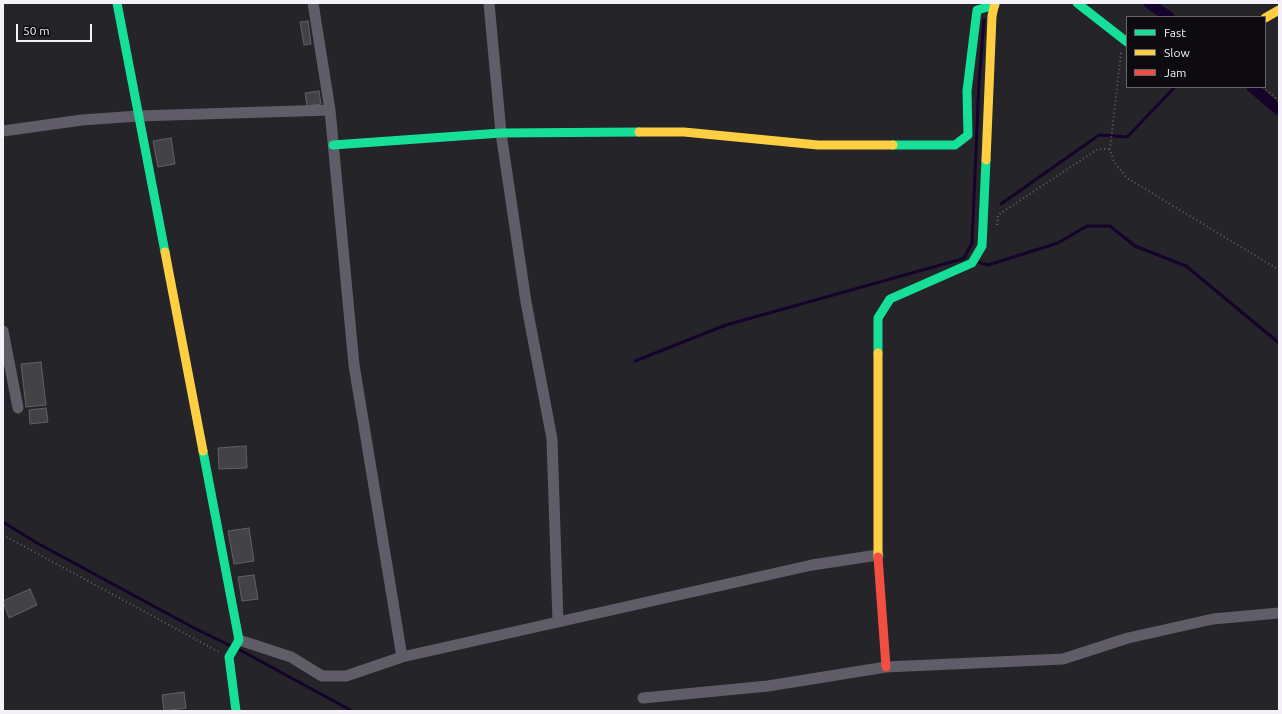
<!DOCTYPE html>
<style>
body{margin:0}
#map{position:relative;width:1282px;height:714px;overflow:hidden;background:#252429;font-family:Ubuntu,sans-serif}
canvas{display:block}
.frame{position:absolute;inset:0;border:4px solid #f4f1f9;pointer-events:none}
.legend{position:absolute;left:1126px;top:16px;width:140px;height:72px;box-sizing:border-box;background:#0d0b10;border:1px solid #69676d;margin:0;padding:5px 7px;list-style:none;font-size:12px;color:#f4f1f9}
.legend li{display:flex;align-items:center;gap:8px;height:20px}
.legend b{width:20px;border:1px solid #69676d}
.scale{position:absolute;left:16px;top:24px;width:76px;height:18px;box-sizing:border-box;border:2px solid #f4f1f9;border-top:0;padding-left:5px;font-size:12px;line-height:14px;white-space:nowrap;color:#f4f1f9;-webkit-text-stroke:3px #0d0b10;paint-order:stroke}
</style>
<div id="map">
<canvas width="1282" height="714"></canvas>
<div class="frame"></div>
<ul class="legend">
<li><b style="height:5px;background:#16e098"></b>Fast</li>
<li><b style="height:5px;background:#ffcf43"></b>Slow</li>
<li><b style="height:5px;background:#f24e42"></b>Jam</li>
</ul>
<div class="scale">50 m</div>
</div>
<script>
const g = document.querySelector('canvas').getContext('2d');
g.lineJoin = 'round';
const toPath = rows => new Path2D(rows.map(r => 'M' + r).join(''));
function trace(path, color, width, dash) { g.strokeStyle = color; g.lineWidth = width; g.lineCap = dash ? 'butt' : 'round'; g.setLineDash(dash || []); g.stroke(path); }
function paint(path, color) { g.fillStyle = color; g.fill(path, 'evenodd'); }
trace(toPath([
 [1001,204,1099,135,1127,137,1175,87],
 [964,258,972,243,979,82,984,20],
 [977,262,988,265,1058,243,1087,226,1110,226,1135,246,1186,266,1279,343],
 [635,361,726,325,962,259],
 [3,522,37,543,196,629,231,646],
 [240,650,352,711]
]), '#16032b', 3);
trace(toPath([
 [1149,3,1169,17],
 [1252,87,1279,110]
]), '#16032b', 11);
const building = toPath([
 [308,21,311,44,304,45,300,22,308,21],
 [319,91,321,104,307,106,305,93,319,91],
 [171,138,175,164,158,167,153,141,171,138],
 [41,362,46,405,26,407,21,364,41,362],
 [46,408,48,422,30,424,29,410,46,408],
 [246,446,247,468,219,469,218,448,246,446],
 [249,528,254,561,234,564,228,531,249,528],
 [254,575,258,599,242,601,238,577,254,575],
 [30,589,37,605,9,618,3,601,30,589],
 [184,692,186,708,164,711,162,695,184,692]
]);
paint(building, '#434247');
trace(building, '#626066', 1);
trace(toPath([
 [1121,53,1110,149,1114,162,1127,178,1279,270],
 [1263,87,1279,101],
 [997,225,998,215,1098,149,1110,149],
 [3,535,219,652]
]), '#65616a', 2, [1, 3]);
trace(toPath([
 [313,3,330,110,354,365,402,657],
 [489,3,501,133,526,302,552,439,558,622],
 [3,131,82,120,138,116,330,110],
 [3,331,18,408],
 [239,640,291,657,322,676,346,676,402,657,558,622,812,565,878,555],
 [643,698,768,686,886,667,1063,659,1128,638,1213,619,1279,613]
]), '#605c68', 11);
trace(toPath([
 [117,3,165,252],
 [1077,3,1127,42],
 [333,145,501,133,639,132],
 [893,145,955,145,968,135,967,91,977,10,995,5],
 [878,353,878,318,890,299,972,263,982,246,986,160],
 [203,451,239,640,229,657,236,711]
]), '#16e098', 9);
trace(toPath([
 [1265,18,1279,10],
 [639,132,684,132,818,145,893,145],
 [986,160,992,16,995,3],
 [165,252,203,451],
 [878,353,878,557]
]), '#ffcf43', 9);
trace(toPath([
 [878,557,886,667]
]), '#f24e42', 9);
</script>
